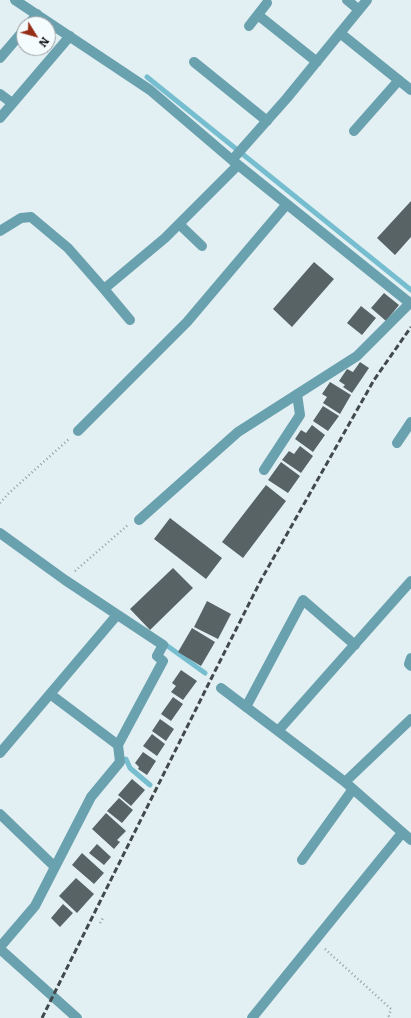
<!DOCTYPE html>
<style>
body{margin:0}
#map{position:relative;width:411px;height:1018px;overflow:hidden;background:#e3f0f3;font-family:Literata,serif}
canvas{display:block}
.north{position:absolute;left:16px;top:16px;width:40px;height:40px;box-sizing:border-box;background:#f4fcfe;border:1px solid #9aa0a2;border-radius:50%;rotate:127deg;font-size:11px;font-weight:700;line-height:16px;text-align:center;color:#121718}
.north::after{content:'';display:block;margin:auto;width:14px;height:18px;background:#962d17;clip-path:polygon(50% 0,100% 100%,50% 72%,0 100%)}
</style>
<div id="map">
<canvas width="411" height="1018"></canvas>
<div class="north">N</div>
</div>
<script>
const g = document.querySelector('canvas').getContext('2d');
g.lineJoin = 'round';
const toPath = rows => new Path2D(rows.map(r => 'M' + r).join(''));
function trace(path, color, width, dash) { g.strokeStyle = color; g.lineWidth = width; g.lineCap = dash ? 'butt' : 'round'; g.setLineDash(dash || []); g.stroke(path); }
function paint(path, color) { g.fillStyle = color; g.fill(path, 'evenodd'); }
trace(toPath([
 [147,77,411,290],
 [162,642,205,673],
 [126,759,130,768,150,785]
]), '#76becf', 5);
paint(toPath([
 [411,201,411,237,395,255,377,238],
 [314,262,334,279,292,327,273,309],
 [384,293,399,305,386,321,371,308],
 [361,306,376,318,362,335,347,323],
 [360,362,369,368,352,393,343,387,345,385,339,381,347,369,353,372],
 [330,382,351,395,340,414,323,403,327,397,322,394],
 [323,406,339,416,328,431,313,421],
 [312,425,325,435,313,452,295,439,301,430,306,433],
 [300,446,313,456,301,473,282,460,289,451,294,454],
 [281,462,300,476,288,493,268,480],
 [266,485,286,501,243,558,222,542],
 [170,518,222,558,206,579,154,539],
 [173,568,193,588,150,630,130,609],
 [207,601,231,614,218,639,194,627],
 [192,628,215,642,201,666,178,652],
 [181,670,197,681,183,700,171,692,176,686,172,683],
 [173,697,183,704,171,721,161,714],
 [160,719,174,729,166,741,152,731],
 [152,734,165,744,157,756,143,746],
 [143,752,156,761,147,775,138,769,139,767,135,763],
 [132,779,145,790,131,806,118,795],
 [119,798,133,810,122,823,107,811],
 [106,813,126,831,117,840,120,842,114,849,92,829],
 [97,844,111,857,104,865,89,853],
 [82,853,104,873,94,884,72,865],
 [76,878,94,894,77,913,59,896],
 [63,904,73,913,60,927,51,918]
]), '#586366');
trace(toPath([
 [0,503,8,494,69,439],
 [75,571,128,525],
 [100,923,103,918],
 [325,949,391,1009,389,1016,391,1018]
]), '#949ea1', 2.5, [1, 3]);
trace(toPath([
 [15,0,150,90,232,160,411,304],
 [347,0,359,10],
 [258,15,317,62],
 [29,24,37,14],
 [249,26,267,3],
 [340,33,411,90],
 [0,58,24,30],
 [194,62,267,121],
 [0,94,12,103],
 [0,118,70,36],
 [354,131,399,80],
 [232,160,287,98,367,0],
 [179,224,202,246],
 [0,231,21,218,31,217,68,248,104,289],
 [130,320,104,289,165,238,238,165],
 [78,431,187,322,287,204],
 [397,443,411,422],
 [264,470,300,415,297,394],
 [139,520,238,432,357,356,410,303],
 [0,533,65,580,163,645,157,656,163,661,118,745,120,762,91,797,35,906,0,947],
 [411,581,278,731,345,782,411,840],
 [117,615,50,694,118,745],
 [411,658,409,664,411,666],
 [221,688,278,731],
 [246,707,303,600,355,645],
 [0,753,50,694],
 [345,782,411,719],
 [0,814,55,867],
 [302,860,353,789],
 [252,1018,402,833]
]), '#6aa1ae', 10);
trace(toPath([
 [0,949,77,1018]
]), '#6aa1ae', 10);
trace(toPath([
 [42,1018,211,679,261,580,374,380,411,327]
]), '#42494b', 3, [6, 3]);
</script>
